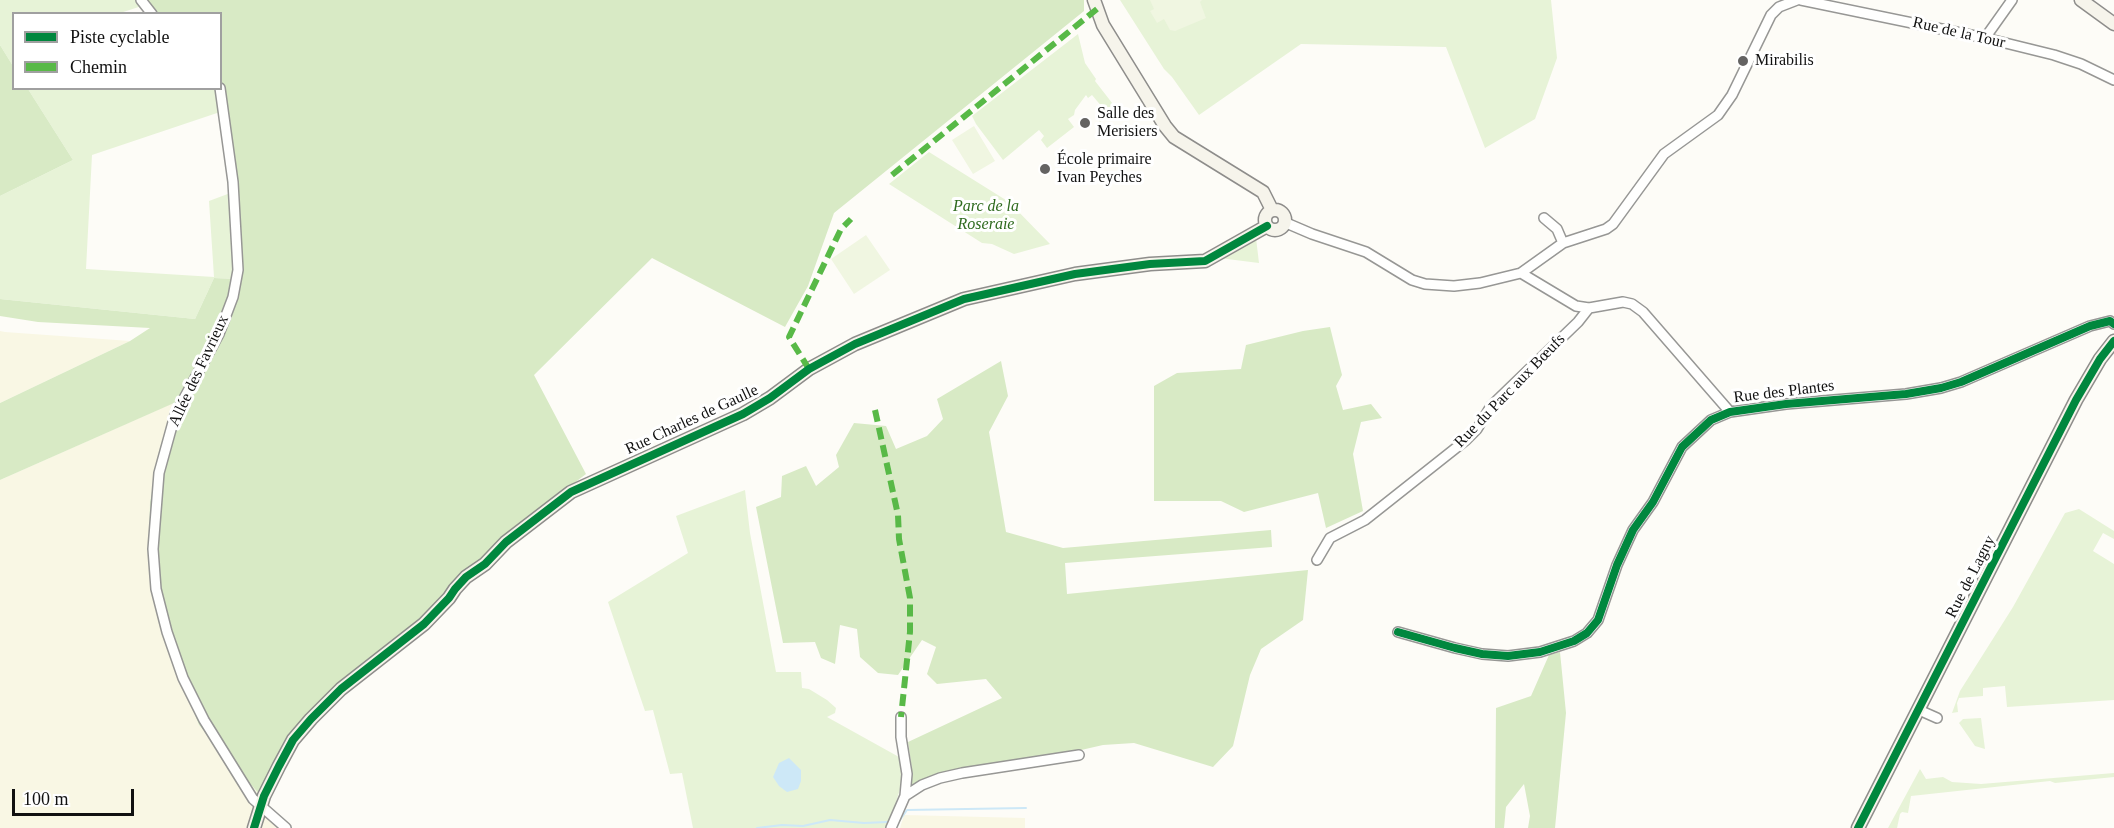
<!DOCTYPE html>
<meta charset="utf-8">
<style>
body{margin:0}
#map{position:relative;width:2114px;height:828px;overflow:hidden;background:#fdfcf7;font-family:"Times New Roman",serif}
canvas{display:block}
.legend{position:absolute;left:12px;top:12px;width:210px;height:78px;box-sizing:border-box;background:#fff;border:2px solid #a0a0a0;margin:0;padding:8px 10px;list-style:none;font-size:18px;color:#111}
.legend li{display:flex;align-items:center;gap:12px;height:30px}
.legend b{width:30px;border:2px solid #a0a0a0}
.scale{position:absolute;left:12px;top:789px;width:122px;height:27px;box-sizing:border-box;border:3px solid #111;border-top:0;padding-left:8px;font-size:18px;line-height:21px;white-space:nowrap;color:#111;-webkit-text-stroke:4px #fff;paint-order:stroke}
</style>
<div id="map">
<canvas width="2114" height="828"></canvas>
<ul class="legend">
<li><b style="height:8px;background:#00873e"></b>Piste cyclable</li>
<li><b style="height:8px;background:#58b947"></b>Chemin</li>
</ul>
<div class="scale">100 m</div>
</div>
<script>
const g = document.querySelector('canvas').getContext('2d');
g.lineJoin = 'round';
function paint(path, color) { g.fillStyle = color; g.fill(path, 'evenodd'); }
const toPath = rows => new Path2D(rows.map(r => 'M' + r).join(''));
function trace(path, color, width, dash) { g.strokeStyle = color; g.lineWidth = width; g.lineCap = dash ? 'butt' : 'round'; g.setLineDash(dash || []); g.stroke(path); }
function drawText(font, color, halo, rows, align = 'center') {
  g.font = font + ' "Times New Roman",serif'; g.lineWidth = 6; g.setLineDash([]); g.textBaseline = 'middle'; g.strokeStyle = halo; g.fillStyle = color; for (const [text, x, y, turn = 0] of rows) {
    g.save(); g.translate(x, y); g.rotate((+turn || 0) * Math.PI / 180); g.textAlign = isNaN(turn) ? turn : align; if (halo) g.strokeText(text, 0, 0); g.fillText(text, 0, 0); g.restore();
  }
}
paint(toPath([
 [0,331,5,332,130,341,0,403],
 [175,402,160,448,150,502,149,540,151,589,167,645,199,725,260,795,261,813,279,828,0,828,0,480],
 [904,815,1025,818,1025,828,900,828]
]), '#f9f7e4');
paint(toPath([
 [0,0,141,0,145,5,120,13,14,14,13,66,0,45],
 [1120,0,1551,0,1557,58,1535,119,1485,148,1446,47,1301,44,1199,115,1172,77,1164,69],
 [1078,34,1085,63,1096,79,1095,81,1116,108,1100,122,1096,116,1104,111,1103,108,1092,95,1088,98,1086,95,1075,110,1074,115,1068,119,1074,127,1047,148,1041,140,1044,136,1039,130,1003,160,976,124,972,116],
 [28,89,220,89,223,111,92,155,86,269,214,277,209,201,233,192,236,279,214,278,195,319,0,299,0,196,73,160],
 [929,152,1009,202,1050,244,1014,254,992,244,982,243,889,184],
 [1256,238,1259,263,1219,258],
 [745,490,750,533,776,672,801,672,802,688,809,689,827,700,836,708,835,713,827,717,899,757,903,771,901,786,888,828,693,828,682,773,670,774,653,710,645,711,608,602,688,553,676,516],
 [2079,509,2114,531,2114,539,2103,533,2093,551,2114,564,2114,700,2007,707,2005,686,1983,688,1983,696,1959,698,1957,703,1958,712,1952,713,1960,691,2013,607,2065,513],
 [1981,718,1985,749,1975,746,1959,723,1963,719],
 [1920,769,1926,779,1943,777,1952,782,1981,784,2114,773,2114,777,2055,783,2050,781,1911,796,1908,813,1902,812,1900,814,1897,828,1888,828]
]), '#e7f3d7');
paint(toPath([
 [141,0,1084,0,1084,11,834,213,808,286,785,327,652,258,534,375,586,474,518,526,413,631,290,734,260,795,199,725,167,645,151,589,149,540,150,502,160,448,174,403,0,480,0,403,130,341,150,328,38,322,0,316,0,299,195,319,214,278,236,279,238,270,220,88,220,14,152,13],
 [0,45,13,66,14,88,28,89,73,160,0,196],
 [1330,327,1342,375,1336,386,1343,410,1371,404,1382,418,1361,422,1353,454,1363,511,1326,528,1318,493,1244,512,1221,501,1154,501,1154,386,1177,373,1241,369,1246,345,1303,331],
 [1001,361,1008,396,989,432,1006,532,1063,548,1271,530,1272,547,1065,563,1067,594,1308,570,1303,620,1261,649,1250,675,1233,746,1213,767,1134,743,1103,745,1068,753,956,769,937,775,910,788,912,769,908,742,1002,698,986,679,937,684,927,674,936,647,922,640,898,675,878,673,860,657,857,629,840,625,835,664,821,658,815,642,783,643,756,507,781,497,782,476,806,466,816,486,839,467,836,455,854,423,886,426,896,449,927,436,943,419,937,399],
 [1560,652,1566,713,1555,828,1528,828,1530,816,1524,784,1506,807,1504,828,1495,828,1496,708,1531,696,1549,655]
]), '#d8eac5');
paint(toPath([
 [1202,0,1200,2,1206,18,1175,31,1170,30,1164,19,1157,23,1150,11,1154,9,1150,0],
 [974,126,995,161,973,174,952,140],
 [866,235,890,270,854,294,831,259]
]), '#f0f6e1');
paint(toPath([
 [789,758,801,770,801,781,798,789,787,792,779,786,773,777,779,763]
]), '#cde8f7');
trace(toPath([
 [900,820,907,810,1026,808],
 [757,828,782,825,803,826,830,820,864,823,887,822]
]), '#cde8f7', 2);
const street = toPath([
 [141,0,152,14],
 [1801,0,1985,38,2054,55,2081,64,2114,80],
 [1985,38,2012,0],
 [220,88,233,182,238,270,233,297,219,334,175,415,159,473,153,549,156,589,167,632,183,678,204,720,253,799,286,828],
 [1544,218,1557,229,1563,243],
 [1284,222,1312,234,1366,252,1412,280,1425,284,1454,286,1480,283,1521,273,1563,243,1606,229,1613,224,1664,154,1718,115,1732,95,1771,15,1779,7,1797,0],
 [1521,273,1576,306,1589,308,1623,302,1632,304,1643,312,1730,412],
 [1317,560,1330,538,1365,520,1466,440,1477,429,1491,406,1578,322,1589,308],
 [1398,632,1455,648,1482,654,1508,656,1540,652,1574,641,1587,633,1598,620,1617,565,1633,530,1653,502,1682,447,1711,420,1730,412,1786,404,1906,394,1941,388,1961,382,2090,326,2110,321,2114,324],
 [1919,710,1937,718],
 [905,796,922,785,940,778,962,773,1079,755],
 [891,828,905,796,907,774,901,737,901,717]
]);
const secondary = toPath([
 [1094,0,1103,25,1165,126,1174,137,1263,192,1272,210],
 [2081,0,2114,24],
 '1265 220a10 10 0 1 1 20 0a10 10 0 1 1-20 0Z',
 [254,828,264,796,279,766,293,740,311,719,341,689,424,624,449,598,455,589,466,577,485,564,506,542,571,492,743,414,770,398,809,369,855,344,964,299,1075,274,1150,264,1205,261,1267,226],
 [1858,828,2076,400,2100,359,2114,341]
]);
trace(street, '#979795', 12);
trace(secondary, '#8e8d8b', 15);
trace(street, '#fffffe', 9);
trace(secondary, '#f6f4eb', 12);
trace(toPath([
 [892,175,1097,9],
 [809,369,789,337,841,229,851,219],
 [875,410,898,515,899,539,910,598,910,632,901,717]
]), '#58b947', 6, [12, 6]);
trace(toPath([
 [1398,632,1455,648,1482,654,1508,656,1540,652,1574,641,1587,633,1598,620,1617,565,1633,530,1653,502,1682,447,1711,420,1730,412,1786,404,1906,394,1941,388,1961,382,2090,326,2110,321,2114,324],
 [254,828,264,796,279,766,293,740,311,719,341,689,424,624,449,598,455,589,466,577,485,564,506,542,571,492,743,414,770,398,809,369,855,344,964,299,1075,274,1150,264,1205,261,1267,226],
 [1858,828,2076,400,2100,359,2114,341]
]), '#00873e', 8);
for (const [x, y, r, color] of [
 [1743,61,6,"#646362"],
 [1085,123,6,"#646362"],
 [1045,169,6,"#646362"]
]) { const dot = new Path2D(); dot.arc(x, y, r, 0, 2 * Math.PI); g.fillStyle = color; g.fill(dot); trace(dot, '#fff', 2); }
drawText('16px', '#111', '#fff', [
 ["Rue de la Tour",1959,33,13],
 ["Allée des Favrieux",199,371,-65],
 ["Rue du Parc aux Bœufs",1510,391,-46],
 ["Rue des Plantes",1784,392,-7],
 ["Rue Charles de Gaulle",692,420,-25],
 ["Rue de Lagny",1971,577,-63]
]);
drawText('16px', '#111', '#fff', [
 ["Mirabilis",1755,61],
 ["Salle des",1097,114],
 ["Merisiers",1097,132],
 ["École primaire",1057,160],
 ["Ivan Peyches",1057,178]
], 'left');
drawText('italic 16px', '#2f6b1f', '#fff', [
 ["Parc de la",986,207],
 ["Roseraie",986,225]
]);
</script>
